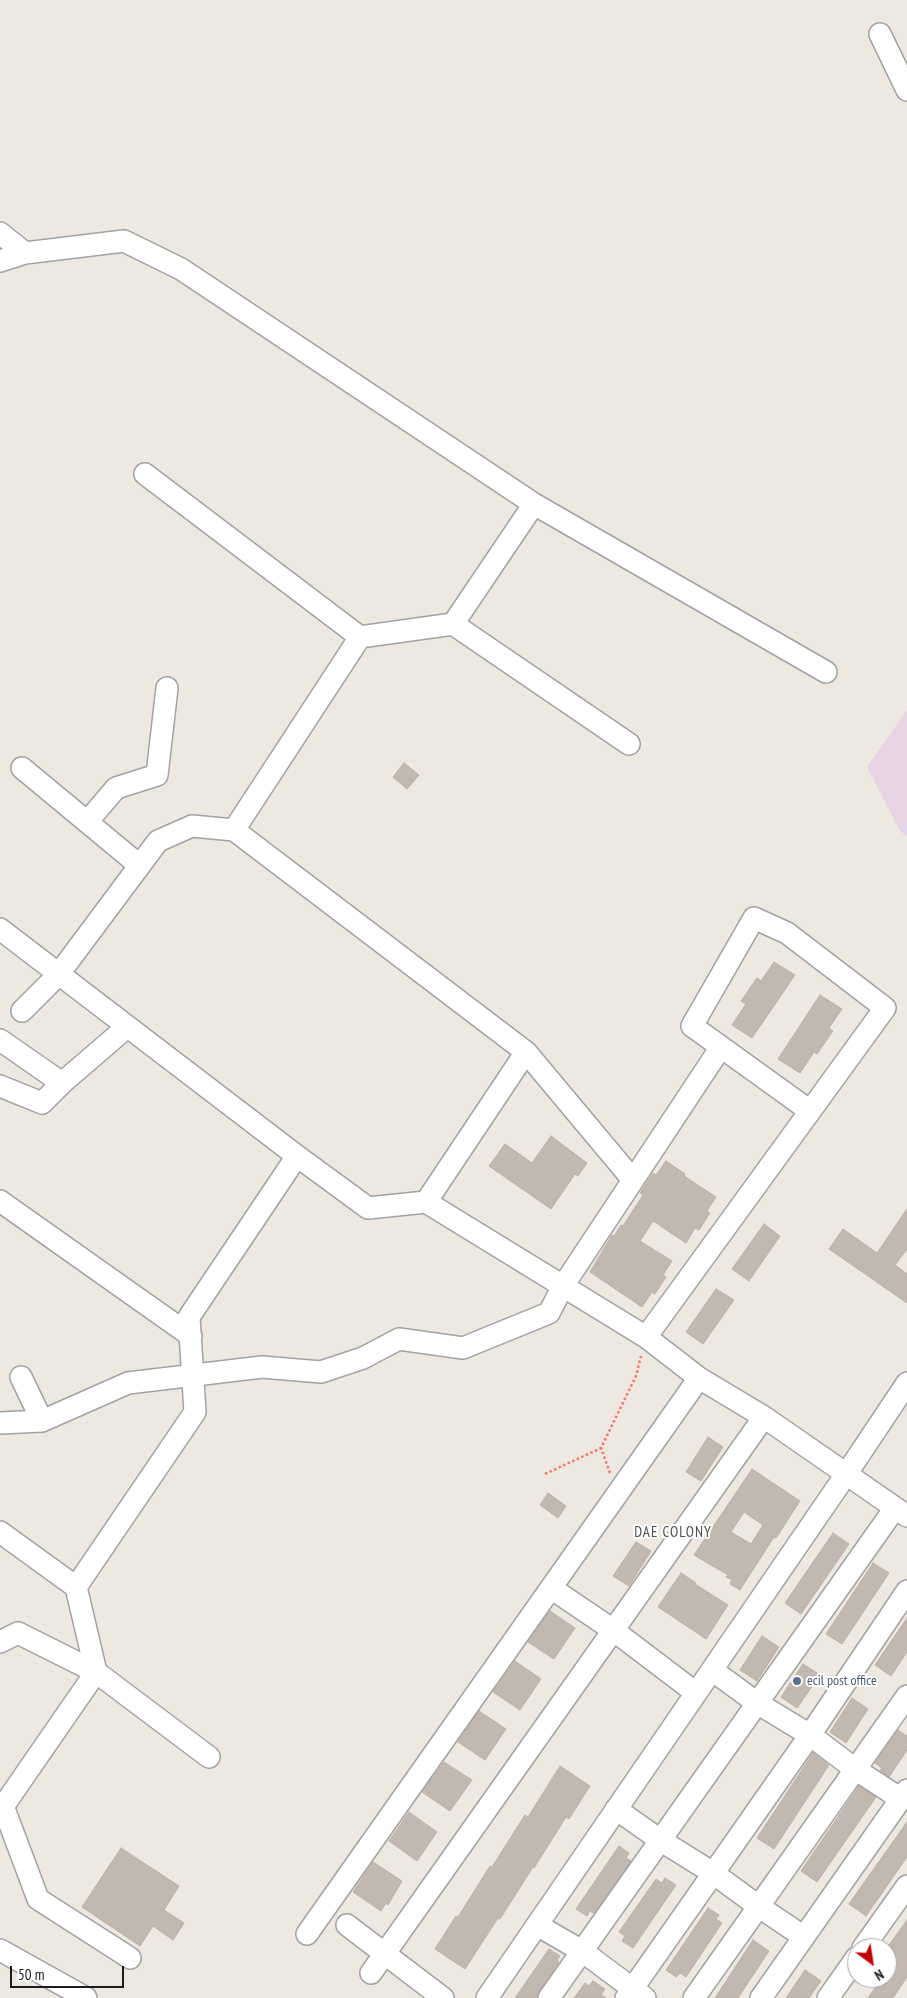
<!DOCTYPE html>
<style>
body{margin:0}
#map{position:relative;width:907px;height:1998px;overflow:hidden;background:#ede9e1;font-family:"PT Sans Narrow",sans-serif}
canvas{display:block}
.north{position:absolute;left:847px;top:1938px;width:50px;height:50px;box-sizing:border-box;background:#fff;border:1px solid #a4a4a4;border-radius:50%;rotate:149deg;font-size:14px;font-weight:700;line-height:20px;text-align:center;color:#1b1b1b}
.north::after{content:'';display:block;margin:auto;width:18px;height:22px;background:#c50203;clip-path:polygon(50% 0,100% 100%,50% 72%,0 100%)}
.scale{position:absolute;left:10px;top:1966px;width:114px;height:22px;box-sizing:border-box;border:2px solid #1b1b1b;border-top:0;padding-left:6px;font-size:15px;line-height:18px;white-space:nowrap;color:#1b1b1b;-webkit-text-stroke:4px #fff;paint-order:stroke}
</style>
<div id="map">
<canvas width="907" height="1998"></canvas>
<div class="north">N</div>
<div class="scale">50 m</div>
</div>
<script>
const g = document.querySelector('canvas').getContext('2d');
g.lineJoin = 'round';
function paint(path, color) { g.fillStyle = color; g.fill(path, 'evenodd'); }
const toPath = rows => new Path2D(rows.map(r => 'M' + r).join(''));
function trace(path, color, width, dash) { g.strokeStyle = color; g.lineWidth = width; g.lineCap = dash ? 'butt' : 'round'; g.setLineDash(dash || []); g.stroke(path); }
function drawText(font, color, halo, rows, align = 'center') {
  g.font = font + ' "PT Sans Narrow",sans-serif'; g.lineWidth = 4; g.setLineDash([]); g.textBaseline = 'middle'; g.strokeStyle = halo; g.fillStyle = color; for (const [text, x, y, turn = 0] of rows) {
    g.save(); g.translate(x, y); g.rotate((+turn || 0) * Math.PI / 180); g.textAlign = isNaN(turn) ? turn : align; if (halo) g.strokeText(text, 0, 0); g.fillText(text, 0, 0); g.restore();
  }
}
paint(toPath([
 [907,710,907,836,900,831,867,767]
]), '#e6d3e3');
const building = toPath([
 [404,763,419,775,407,789,393,777,404,763],
 [774,962,795,975,752,1038,732,1025,746,1004,741,1001,757,978,761,981,774,962],
 [820,995,842,1009,829,1028,833,1031,817,1054,814,1052,800,1073,778,1059,820,995],
 [551,1136,587,1163,578,1176,575,1174,551,1209,489,1166,505,1144,532,1163,551,1136],
 [666,1161,685,1174,684,1176,716,1197,707,1211,710,1213,699,1230,695,1228,686,1243,653,1221,640,1241,672,1261,663,1275,666,1277,655,1294,652,1292,642,1307,590,1272,612,1235,614,1236,621,1225,623,1226,643,1195,640,1193,653,1173,656,1175,666,1161],
 [907,1209,907,1249,895,1265,907,1274,907,1303,829,1249,843,1229,877,1253,907,1209],
 [764,1224,780,1236,749,1281,732,1269,764,1224],
 [716,1289,734,1300,703,1344,686,1332,716,1289],
 [708,1437,723,1447,701,1481,686,1472,708,1437],
 [752,1469,800,1501,776,1538,774,1537,740,1590,730,1584,732,1580,726,1577,728,1575,694,1555,752,1469],
 [744,1512,763,1525,751,1544,731,1532,744,1512],
 [548,1493,566,1506,558,1518,540,1505,548,1493],
 [833,1533,849,1544,801,1614,785,1603,833,1533],
 [636,1542,651,1551,629,1586,613,1576,636,1542],
 [873,1563,889,1573,842,1644,826,1634,873,1563],
 [681,1573,696,1583,695,1584,728,1605,706,1639,658,1607,681,1573],
 [550,1611,575,1628,554,1659,528,1642,550,1611],
 [907,1618,907,1652,891,1676,875,1665,907,1618],
 [762,1636,779,1647,757,1681,740,1670,762,1636],
 [515,1661,541,1679,520,1710,493,1692,515,1661],
 [803,1664,820,1675,797,1708,781,1697,803,1664],
 [852,1698,868,1709,846,1743,830,1732,852,1698],
 [479,1711,506,1729,485,1760,458,1742,479,1711],
 [898,1730,907,1736,907,1750,889,1777,880,1770,882,1768,875,1763,898,1730],
 [813,1753,829,1765,774,1849,757,1838,813,1753],
 [444,1762,472,1780,450,1811,422,1792,444,1762],
 [560,1766,590,1786,569,1819,566,1817,534,1868,533,1867,500,1919,498,1918,465,1969,435,1949,456,1916,458,1917,490,1866,492,1867,525,1815,528,1817,560,1766],
 [859,1786,876,1797,817,1882,801,1871,859,1786],
 [409,1812,437,1832,417,1861,389,1841,409,1812],
 [907,1822,907,1857,866,1916,849,1904,907,1822],
 [619,1846,629,1853,626,1858,631,1861,594,1913,590,1911,587,1916,576,1909,619,1846],
 [121,1848,179,1886,164,1910,184,1923,173,1940,153,1926,140,1946,82,1907,121,1848],
 [373,1862,402,1881,388,1905,386,1903,381,1911,353,1892,373,1862],
 [665,1878,676,1885,633,1948,622,1941,625,1936,619,1932,656,1879,662,1883,665,1878],
 [708,1908,719,1915,716,1919,722,1923,686,1977,680,1973,676,1977,666,1970,708,1908],
 [907,1920,907,1977,893,1998,868,1998,882,1978,887,1978,887,1948,907,1920],
 [753,1940,769,1951,738,1998,715,1998,753,1940],
 [549,1949,560,1956,557,1960,559,1962,539,1991,537,1998,515,1998,549,1949],
 [805,1970,821,1981,809,1998,786,1998,805,1970],
 [593,1981,605,1989,601,1995,606,1998,574,1998,585,1983,589,1986,593,1981]
]);
paint(building, '#c1b8b0');
trace(building, '#beafa4', 1);
const minor = toPath([
 [880,34,907,90],
 [0,233,25,253],
 [0,261,25,253,124,241,181,269,534,504,826,672],
 [145,474,360,637],
 [453,624,629,744],
 [22,768,139,865],
 [87,822,116,788,157,775,167,688],
 [234,830,526,1052,633,1180],
 [0,929,297,1156,368,1208,426,1202,646,1337,699,1378,764,1417,907,1516],
 [22,1011,58,975,158,841,192,826,234,830,360,637,453,624,534,504],
 [0,1040,62,1083],
 [0,1086,42,1103,62,1083,127,1027],
 [0,1201,191,1336],
 [426,1202,526,1052],
 [646,1337,885,1008,787,933,754,918,692,1026,810,1111],
 [21,1377,42,1421],
 [0,1423,42,1421,128,1383,262,1367,321,1372,363,1358,399,1339,463,1348,549,1313,563,1286,721,1047],
 [0,1532,76,1587],
 [551,1588,613,1630,696,1693],
 [0,1642,18,1633,96,1672,0,1811],
 [712,1670,757,1703,810,1735,855,1769,901,1799],
 [209,1757,96,1672,76,1587,195,1412,189,1317,297,1156],
 [0,1805,3,1806,38,1899,130,1958],
 [616,1809,660,1840,713,1873,758,1906,804,1937],
 [347,1925,443,1998],
 [537,1925,582,1951,645,1998],
 [307,1934,699,1378],
 [863,1948,907,1886],
 [0,1950,86,1998],
 [371,1973,764,1417],
 [487,1998,847,1473,907,1383],
 [549,1998,895,1508],
 [626,1998,810,1735,907,1591],
 [694,1998,907,1696],
 [761,1998,907,1790],
 [828,1998,857,1957]
]);
trace(minor, '#a2a2a2', 24);
trace(toPath([
 [610,1473,601,1448,636,1376,641,1356],
 [545,1474,601,1448]
]), '#f87667', 2.5, [2.5, 2.5]);
trace(minor, '#fff', 21);
for (const [x, y, r, color] of [
 [797,1681,5,"#5c6f8a"]
]) { const dot = new Path2D(); dot.arc(x, y, r, 0, 2 * Math.PI); g.fillStyle = color; g.fill(dot); trace(dot, '#fff', 2); }
drawText('14px', '#4e5e75', '#fff', [
 ["ecil post office",807,1681]
], 'left');
g.letterSpacing = '1px';
drawText('15px', '#4e4e4e', '#fff', [
 ["DAE COLONY",673,1533]
]);
g.letterSpacing = '0px';
</script>
